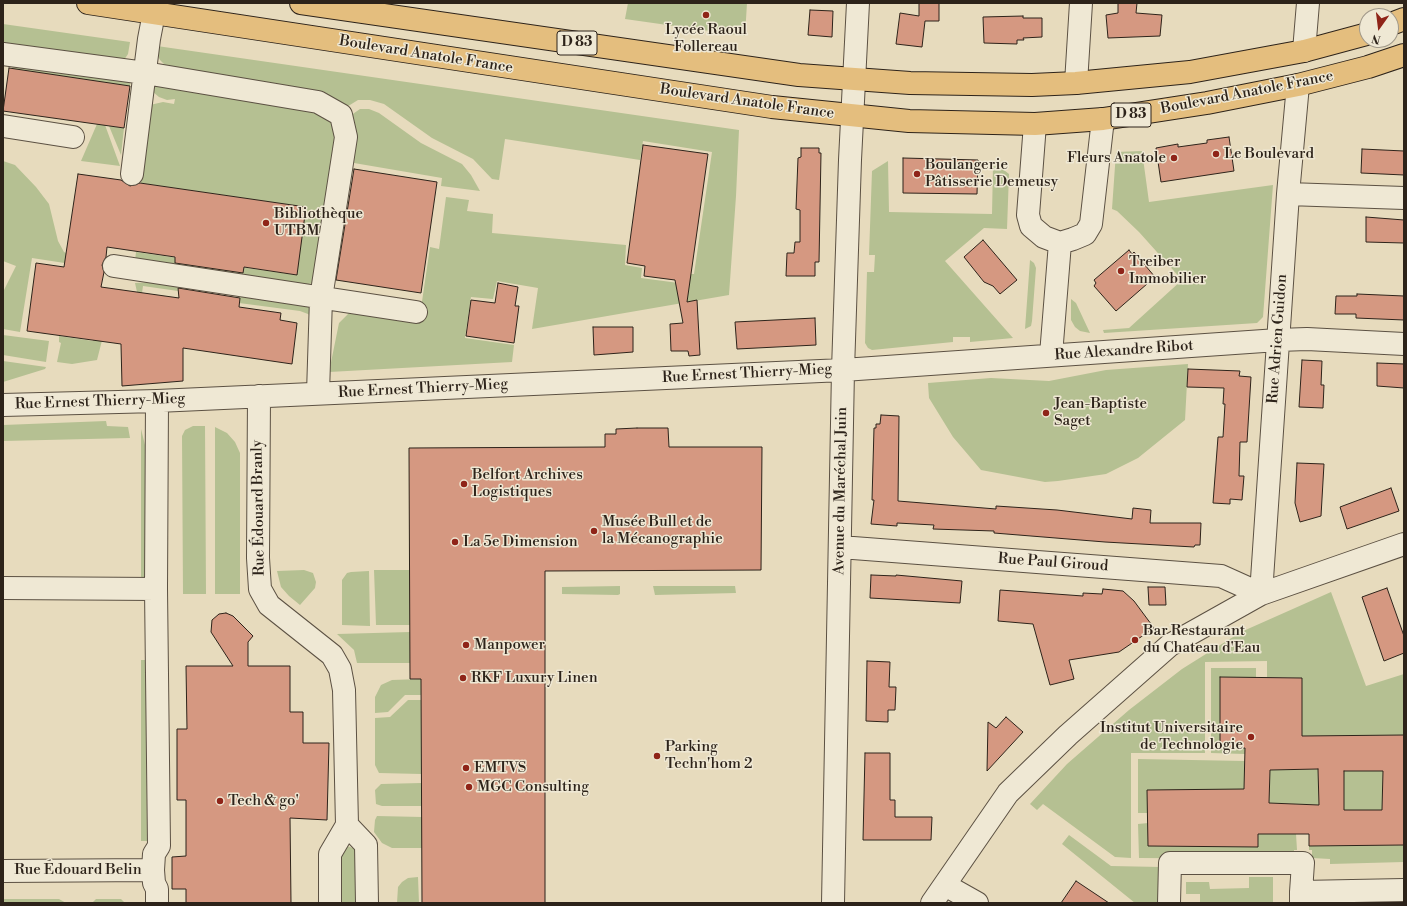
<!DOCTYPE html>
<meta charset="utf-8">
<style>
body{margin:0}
#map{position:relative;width:1407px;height:906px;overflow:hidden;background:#e7dbbd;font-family:"Libre Bodoni",serif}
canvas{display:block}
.frame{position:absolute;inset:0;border:4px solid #2d231a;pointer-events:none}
.north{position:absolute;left:1359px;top:8px;width:40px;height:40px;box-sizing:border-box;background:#efe8d4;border:1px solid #a1998a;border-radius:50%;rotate:194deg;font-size:11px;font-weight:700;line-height:16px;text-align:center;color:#2d231a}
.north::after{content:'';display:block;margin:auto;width:14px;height:18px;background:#8f2418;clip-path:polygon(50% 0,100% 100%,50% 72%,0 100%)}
</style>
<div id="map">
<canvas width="1407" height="906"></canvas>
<div class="frame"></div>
<div class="north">N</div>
</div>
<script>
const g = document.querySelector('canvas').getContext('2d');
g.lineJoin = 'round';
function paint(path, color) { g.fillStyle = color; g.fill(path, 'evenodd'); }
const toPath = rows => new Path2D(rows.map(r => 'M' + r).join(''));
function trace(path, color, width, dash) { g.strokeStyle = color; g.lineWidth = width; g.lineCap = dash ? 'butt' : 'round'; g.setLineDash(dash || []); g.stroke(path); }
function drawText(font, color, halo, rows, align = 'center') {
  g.font = font + ' "Libre Bodoni",serif'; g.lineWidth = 3; g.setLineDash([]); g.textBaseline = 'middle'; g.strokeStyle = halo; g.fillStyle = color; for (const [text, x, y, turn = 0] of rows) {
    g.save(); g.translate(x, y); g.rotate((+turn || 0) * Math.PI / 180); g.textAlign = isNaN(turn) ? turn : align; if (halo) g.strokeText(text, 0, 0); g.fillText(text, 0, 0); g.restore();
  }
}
paint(toPath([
 [628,3,747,3,745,36,625,19],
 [3,24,130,42,128,54,124,60,3,47],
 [157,46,739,130,736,196,729,295,532,329,538,288,497,281,493,299,471,297,465,338,514,345,512,362,329,372,339,323,349,313,363,307,420,315,430,247,439,249,446,197,469,200,467,211,493,214,492,233,626,245,625,265,642,268,641,278,686,284,688,274,694,274,712,152,643,141,640,160,505,139,499,180,492,179,473,159,432,138,384,104,370,100,358,100,345,108,166,66,160,60,157,54],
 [13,63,131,78,130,86,12,69],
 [154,84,312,106,333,121,341,136,313,283,305,285,135,261,136,252,296,275,306,207,141,183,150,105,163,102,174,104,175,99,167,100,159,97,153,92],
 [360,109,369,109,379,113,421,143,462,164,471,175,480,191,441,186,442,178,354,163,355,144,347,118],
 [97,124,105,125,120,166,81,161],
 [109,126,124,128,121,155],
 [1142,151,1149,202,1273,185,1263,317,1257,323,1104,333,1103,330,1129,328,1182,280,1139,232,1117,211,1112,209,1116,152],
 [3,161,15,165,36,187,49,204,58,241,64,252,73,256,71,264,32,258,20,332,3,329,3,292,16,266,3,261],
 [888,161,889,212,992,214,993,166,1000,167,1009,174,1007,229,984,228,945,261,1013,338,970,342,970,337,953,337,953,342,872,350,868,348,865,343,867,272,874,272,875,255,869,255,872,171],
 [1030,260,1034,263,1036,268,1032,321,1031,326,1025,329],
 [176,281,178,291,143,286,142,293,137,292,135,283],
 [240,296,313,307,315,320,308,314,300,311,239,303],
 [1071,299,1076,303,1090,333,1080,331,1075,327,1071,320],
 [98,311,109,313,97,360,72,364,57,362,61,343,59,342,59,336,93,341],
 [3,335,49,341,46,362,3,355],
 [3,361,46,367,45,369,3,382],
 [1188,364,1185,420,1138,458,1106,474,1058,481,1045,482,981,470,953,437,929,398,928,383,991,378,1049,381,1106,370],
 [106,421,107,426,128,427,130,438,3,441,3,425],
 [193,426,205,426,206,594,183,594,182,436,185,430],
 [215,427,227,433,235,442,240,453,240,594,215,594],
 [141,429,146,449,145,580,141,580],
 [304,570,313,573,316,582,315,588,300,605,289,596,281,587,277,571],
 [374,570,410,570,410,625,376,625],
 [369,571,370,626,342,625,342,580,347,573,351,572],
 [620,586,620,594,618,595,562,594,562,587],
 [653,586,735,586,736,593,655,595],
 [1331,592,1366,686,1404,674,1404,735,1319,736,1302,747,1302,678,1267,677,1267,661,1205,662,1205,753,1131,753,1131,858,1115,857,1043,804,1037,810,1030,804,1067,764,1129,710,1182,669,1241,632],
 [410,632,410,663,357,663,354,650,337,634],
 [141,660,146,660,147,841,141,841],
 [1211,668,1256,668,1256,678,1245,754,1211,753],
 [421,679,421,695,405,695,388,712,375,713,375,697,381,685,392,680],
 [408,700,421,700,421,774,379,773,375,765,375,718,390,717],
 [1138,759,1245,761,1244,789,1148,813,1138,813],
 [1318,769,1319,805,1269,803,1270,770],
 [1344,771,1383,771,1382,810,1344,810],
 [421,783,422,806,382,806,376,804,375,790,381,784],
 [377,816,422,817,422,848,392,848,382,843,374,832,375,820],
 [1148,823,1148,846,1257,847,1258,834,1296,834,1297,850,1294,850,1294,859,1139,858,1138,824],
 [1069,835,1111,866,1161,867,1161,903,1135,903,1062,844],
 [1404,845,1404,862,1330,864,1330,859,1312,858,1312,850,1309,850,1309,846],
 [347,846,356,849,359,903,339,903,339,854],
 [418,877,419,903,397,903,398,887,402,882,408,878],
 [1249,877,1273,877,1273,903,1195,903,1200,902,1200,894,1186,894,1186,882,1209,882,1210,889,1249,888],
 [3,899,59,899,66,903,3,903],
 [96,899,121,899,125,903,92,903]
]), '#b5c092');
const building = toPath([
 [919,3,939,3,939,21,925,21,922,47,896,44,900,13,919,16,919,3],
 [1118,3,1137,3,1136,13,1162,15,1160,36,1108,38,1106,15,1118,13,1118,3],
 [810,10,833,11,832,37,808,35,810,10],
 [1023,16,1023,18,1042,18,1042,37,1023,38,1024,40,1017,40,1017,44,984,43,983,17,1023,16],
 [9,68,130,86,124,128,3,111,9,68],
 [1229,137,1234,171,1161,182,1156,148,1178,144,1178,147,1207,143,1207,140,1229,137],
 [643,145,708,154,687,302,697,300,700,355,689,356,688,351,671,351,670,324,683,323,675,280,644,276,645,266,627,263,643,145],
 [801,148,819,148,819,153,821,153,819,262,815,262,815,276,786,276,787,253,794,253,795,242,800,242,800,210,796,209,798,158,801,157,801,148],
 [1362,149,1404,151,1404,175,1361,173,1362,149],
 [903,158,978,160,977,194,903,193,903,158],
 [354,169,437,182,421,293,336,280,354,169],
 [78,174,121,180,130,186,140,183,306,207,297,275,244,267,243,273,175,263,175,257,107,247,106,257,102,265,104,272,101,287,179,298,178,288,240,298,239,307,281,313,280,320,297,323,292,364,183,348,183,381,122,386,121,344,27,331,36,263,64,267,78,174],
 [1366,217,1404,220,1404,243,1366,242,1366,217],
 [983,240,1017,280,1000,294,993,286,984,282,964,257,983,240],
 [1129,250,1132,254,1134,252,1155,277,1116,311,1094,286,1096,283,1094,280,1129,250],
 [498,283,518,287,515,306,519,306,514,343,466,336,471,300,495,303,498,283],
 [1357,294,1404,296,1404,320,1356,318,1356,314,1335,314,1336,296,1357,296,1357,294],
 [815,318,816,345,737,349,735,322,815,318],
 [593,327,633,327,633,352,594,355,593,327],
 [1302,360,1322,361,1321,385,1324,385,1323,408,1299,407,1302,360],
 [1377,363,1404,364,1404,388,1377,386,1377,363],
 [1188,369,1240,371,1239,376,1251,377,1247,442,1240,442,1239,476,1244,476,1242,500,1230,499,1230,504,1213,503,1218,437,1223,437,1225,404,1223,404,1224,388,1187,387,1188,369],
 [881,415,899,416,898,501,996,509,996,506,1057,510,1132,519,1133,508,1151,510,1150,523,1201,523,1200,545,1195,545,1194,547,1105,542,994,533,994,531,933,529,934,525,897,523,897,526,871,524,874,500,872,500,874,428,876,428,876,424,880,424,881,415],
 [637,428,668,428,669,447,762,447,761,570,545,571,545,903,422,903,421,679,410,679,409,448,605,447,605,434,616,434,616,429,637,428],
 [1297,463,1324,464,1321,516,1300,522,1295,503,1297,463],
 [1391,488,1399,511,1347,529,1340,507,1391,488],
 [871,575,896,576,896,575,962,581,960,603,870,598,871,575],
 [1148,587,1165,587,1166,605,1149,605,1148,587],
 [1387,588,1404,636,1404,653,1384,661,1362,597,1387,588],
 [1103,589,1123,591,1134,601,1154,628,1119,652,1069,660,1074,679,1050,685,1033,624,998,621,1000,590,1083,596,1083,593,1102,594,1103,589],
 [226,613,233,616,253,636,248,642,248,666,290,666,290,712,303,712,303,743,329,743,327,820,290,818,291,903,186,903,186,889,172,889,172,857,186,856,186,800,177,800,177,729,187,729,186,666,233,666,211,632,212,620,219,614,226,613],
 [867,661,890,662,889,687,896,687,895,710,888,710,888,722,866,721,867,661],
 [1220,677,1302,678,1302,736,1404,735,1404,845,1309,846,1309,834,1258,834,1258,847,1148,846,1147,790,1244,789,1245,748,1220,748,1220,677],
 [1318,769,1319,805,1269,803,1270,770,1318,769],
 [1344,771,1383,771,1382,810,1344,810,1344,771],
 [1006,717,1023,732,987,771,988,722,996,728,1006,717],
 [865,753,890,753,890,800,895,800,895,817,932,817,931,840,863,840,865,753],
 [1076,881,1109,903,1061,903,1076,881]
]);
paint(building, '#d59881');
trace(building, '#2d231a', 1);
const minor = toPath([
 [1304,51,1308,3],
 [3,54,145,73,318,102,341,115,346,137,321,298,318,393],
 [1076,83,1081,3],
 [1035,124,1028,215,1031,226,1044,237,1060,243,1073,239,1085,234,1091,224,1103,119],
 [3,126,73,137],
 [132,174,149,39,154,13],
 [1288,194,1404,198],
 [114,266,416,312],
 [1051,355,1060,243],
 [259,396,258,558,260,589,269,605,332,655,340,669,344,690,347,825,330,854,330,903],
 [3,405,157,401,843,370,1278,340,1307,339,1404,344],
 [840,547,1221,576,1261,594],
 [3,588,156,589],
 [1261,594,1288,194,1298,85],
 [347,825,366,845,367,903],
 [3,871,153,870],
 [945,885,977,903],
 [157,903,157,889,154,883,153,870,154,854,159,846,156,589,157,401],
 [833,903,843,370,850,160,858,3],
 [932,903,1008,793,1068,735,1170,645,1261,594,1404,544],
 [1169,903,1170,863,1303,863,1301,892],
 [1301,903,1301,892,1404,890]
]);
const major = toPath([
 [88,3,772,107,909,121,1035,124,1103,119,1207,103,1298,85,1368,67,1404,55],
 [301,3,799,75,910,83,1032,85,1076,83,1190,72,1304,51,1367,34],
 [1391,24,1404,19]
]);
trace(minor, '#5c5143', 24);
trace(major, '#2d231a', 24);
trace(minor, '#efe8d4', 22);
trace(major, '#e4be7e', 22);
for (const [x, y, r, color] of [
 [706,15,4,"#8f2418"],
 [1216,154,4,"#8f2418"],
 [1174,158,4,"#8f2418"],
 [917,174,4,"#8f2418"],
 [266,223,4,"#8f2418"],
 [1121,271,4,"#8f2418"],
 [1046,413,4,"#8f2418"],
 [464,484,4,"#8f2418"],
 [594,531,4,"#8f2418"],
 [455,542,4,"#8f2418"],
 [1135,640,4,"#8f2418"],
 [466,645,4,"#8f2418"],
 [463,678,4,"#8f2418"],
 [1251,737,4,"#8f2418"],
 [657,756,4,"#8f2418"],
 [466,768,4,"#8f2418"],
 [469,787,4,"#8f2418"],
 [220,801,4,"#8f2418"]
]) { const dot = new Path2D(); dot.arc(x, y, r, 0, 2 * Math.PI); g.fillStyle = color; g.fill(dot); trace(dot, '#efe8d4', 1.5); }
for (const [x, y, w] of [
 [577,43,40],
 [1131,115,40]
]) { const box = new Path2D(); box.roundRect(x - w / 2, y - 12, w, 24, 3); g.fillStyle = '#efe8d4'; g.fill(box); trace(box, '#2d231a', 1); }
drawText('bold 14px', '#2d231a', null, [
 ["D 83",577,43],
 ["D 83",1131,115]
]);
drawText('15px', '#2d231a', '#efe8d4', [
 ["Lycée Raoul",706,30,"center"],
 ["Follereau",706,47,"center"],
 ["Le Boulevard",1224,154],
 ["Fleurs Anatole",1166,158,"right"],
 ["Boulangerie",925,165],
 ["Pâtisserie Demeusy",925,182],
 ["Bibliothèque",274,214],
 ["UTBM",274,231],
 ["Treiber",1129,262],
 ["Immobilier",1129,279],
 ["Jean-Baptiste",1054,404],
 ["Saget",1054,421],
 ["Belfort Archives",472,475],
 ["Logistiques",472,492],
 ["Musée Bull et de",602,522],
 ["la Mécanographie",602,539],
 ["La 5e Dimension",463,542],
 ["Bar Restaurant",1143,631],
 ["du Chateau d'Eau",1143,648],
 ["Manpower",474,645],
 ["RKF Luxury Linen",471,678],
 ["Institut Universitaire",1243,728,"right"],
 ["de Technologie",1243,745,"right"],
 ["Parking",665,747],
 ["Techn'hom 2",665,764],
 ["EMTVS",474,768],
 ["MGC Consulting",477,787],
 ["Tech & go'",228,801]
], 'left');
drawText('15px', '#2d231a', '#efe8d4', [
 ["Boulevard Anatole France",426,55,9],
 ["Boulevard Anatole France",1247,93,-11],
 ["Boulevard Anatole France",747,102,8],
 ["Rue Adrien Guidon",1278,339,-86],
 ["Rue Alexandre Ribot",1124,351,-4],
 ["Rue Ernest Thierry-Mieg",747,374,-3],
 ["Rue Ernest Thierry-Mieg",423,389,-3],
 ["Rue Ernest Thierry-Mieg",100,402,-2],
 ["Avenue du Maréchal Juin",841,491,-89],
 ["Rue Édouard Branly",259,508,-91],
 ["Rue Paul Giroud",1053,563,4],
 ["Rue Édouard Belin",78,870]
]);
</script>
